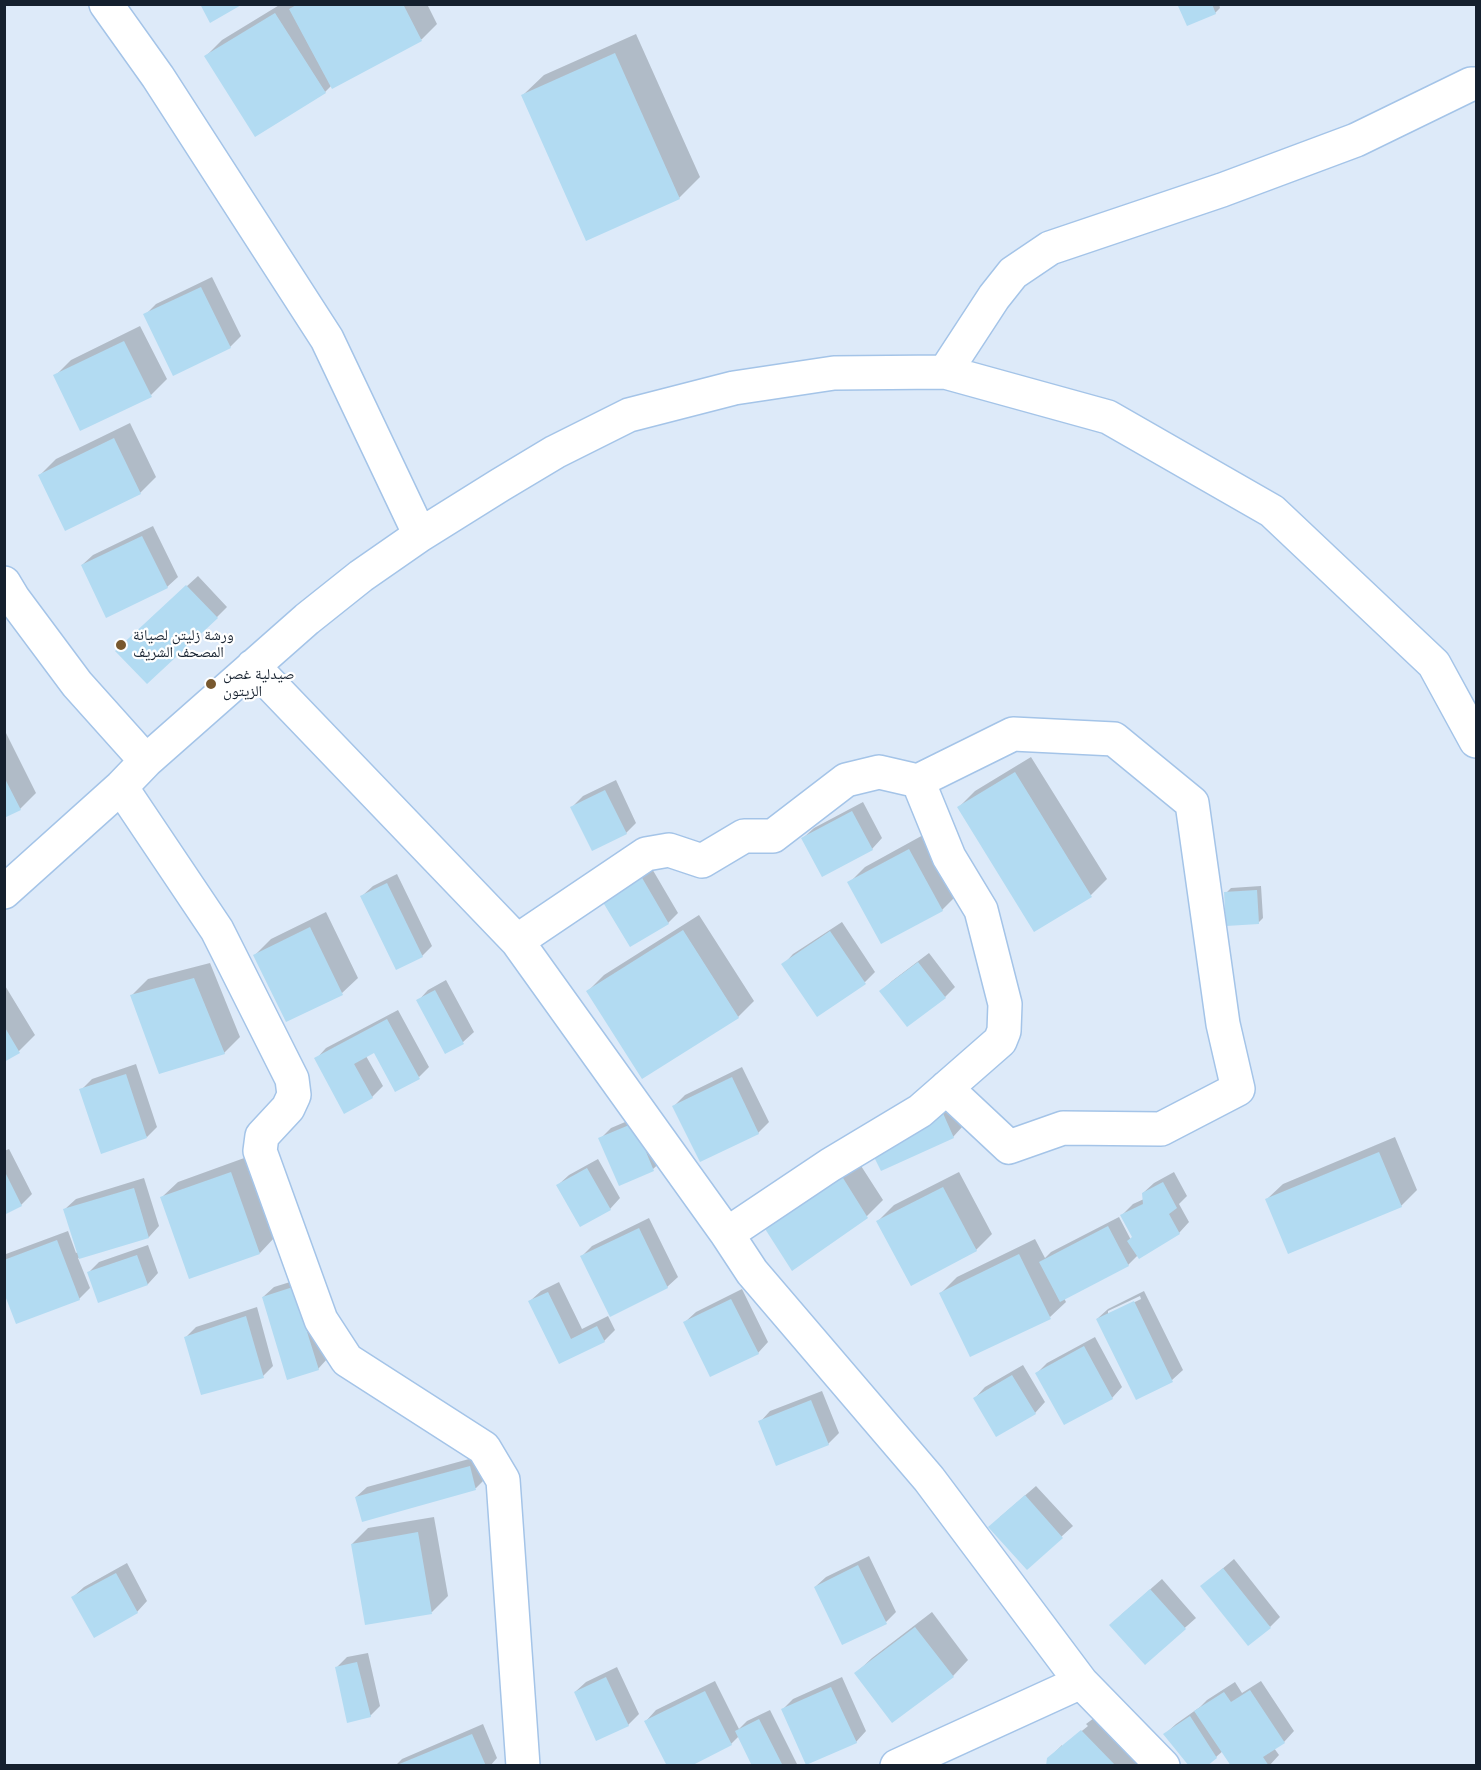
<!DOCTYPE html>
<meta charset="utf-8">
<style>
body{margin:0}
#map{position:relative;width:1481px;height:1770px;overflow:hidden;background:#ddeaf9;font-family:"Noto Sans",sans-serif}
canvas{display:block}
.frame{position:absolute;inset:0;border:6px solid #15202e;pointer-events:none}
</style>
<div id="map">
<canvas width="1481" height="1770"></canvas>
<div class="frame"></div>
</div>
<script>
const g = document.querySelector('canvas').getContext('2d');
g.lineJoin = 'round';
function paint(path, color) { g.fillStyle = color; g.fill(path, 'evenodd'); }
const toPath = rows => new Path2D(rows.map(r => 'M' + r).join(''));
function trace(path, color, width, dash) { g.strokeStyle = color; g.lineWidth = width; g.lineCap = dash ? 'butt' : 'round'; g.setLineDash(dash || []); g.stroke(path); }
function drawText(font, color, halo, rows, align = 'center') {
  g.font = font + ' "Noto Sans","Noto Naskh Arabic",sans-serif'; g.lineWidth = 4.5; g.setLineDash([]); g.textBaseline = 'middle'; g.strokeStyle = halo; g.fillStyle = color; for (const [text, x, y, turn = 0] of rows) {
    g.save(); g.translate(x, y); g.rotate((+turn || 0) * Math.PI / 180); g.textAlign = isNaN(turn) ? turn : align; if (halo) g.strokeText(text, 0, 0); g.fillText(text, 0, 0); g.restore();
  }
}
paint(toPath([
 [281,4,427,4,437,24,422,39,333,87,332,85,325,92,206,56,222,40],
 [1182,4,1219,4,1220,8,1215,13],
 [636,34,700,177,679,198,523,95,544,75],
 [212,277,241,336,230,347,145,315,156,304],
 [140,326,167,379,151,395,55,376,71,360],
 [130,423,156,477,140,493,40,475,56,459],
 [153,526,178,577,167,587,82,565,93,555],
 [198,576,227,607,217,617,128,640],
 [4,729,36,793,20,809,4,816],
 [1031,757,1107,879,1091,895,1035,930,959,807,975,791],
 [616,780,636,823,626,833,572,807,583,796],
 [863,802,882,838,872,849,803,838,814,828],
 [925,834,958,894,942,910,849,883,865,867],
 [651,867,678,913,668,923,614,889],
 [397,874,432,946,422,956,362,896,373,886],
 [1261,886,1263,918,1258,923,1226,893,1231,888],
 [326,912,358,978,342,993,287,1020,255,955,271,939],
 [699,915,754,1001,738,1017,588,991,604,975],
 [842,922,875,972,865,982,783,965,793,954],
 [929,953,955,987,945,997,881,991,892,981],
 [210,963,240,1037,224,1053,132,995,148,979],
 [446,980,474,1032,463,1042,446,1052,418,1001,428,990],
 [4,984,35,1035,19,1051,4,1060],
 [398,1010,429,1067,419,1077,374,1051,366,1056,383,1086,372,1097,316,1059,326,1048],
 [136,1064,157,1127,147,1137,81,1090,92,1079],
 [742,1067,769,1122,758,1133,701,1160,674,1106,685,1095],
 [953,1102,963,1126,953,1137,881,1169],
 [644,1114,664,1159,653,1169,620,1184,600,1139,611,1128],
 [1395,1137,1417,1190,1401,1206,1267,1199,1283,1184],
 [9,1149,32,1194,21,1205,4,1213,4,1157,6,1156,4,1151],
 [854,1155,883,1200,867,1216,762,1222],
 [247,1157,275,1237,260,1253,162,1197,178,1182],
 [598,1159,620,1198,610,1209,558,1185,569,1175],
 [959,1172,992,1234,976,1250,878,1221,894,1205],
 [1174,1172,1187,1196,1179,1204,1189,1222,1179,1233,1138,1255,1128,1265,1064,1298,1066,1302,1050,1317,941,1293,957,1277,1035,1239,1045,1258,1051,1252,1119,1217,1131,1240,1134,1237,1122,1215,1133,1204,1144,1199,1143,1193,1154,1183],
 [144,1178,159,1226,149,1237,78,1258,90,1288,79,1299,4,1288,4,1256,6,1254,68,1231,76,1253,78,1252,65,1209,76,1199],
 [649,1218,678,1277,667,1287,582,1256,592,1246],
 [148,1245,158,1273,148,1284,99,1301,88,1273,99,1262],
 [303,1278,328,1358,318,1369,263,1297,274,1287],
 [559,1282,582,1329,608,1316,615,1330,604,1341,560,1362,530,1301,541,1291],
 [742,1289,768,1342,758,1353,685,1322,696,1312],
 [1144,1291,1183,1370,1172,1380,1136,1398,1097,1319,1108,1309],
 [1140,1296,1141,1299,1108,1315,1108,1311],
 [257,1307,273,1366,263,1376,186,1337,196,1327],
 [1095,1337,1122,1387,1112,1398,1037,1373,1047,1363],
 [1023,1365,1045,1402,1035,1413,975,1398,985,1387],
 [822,1391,839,1433,828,1444,760,1422,770,1411],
 [480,1456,486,1478,476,1488,363,1520,356,1497,367,1487],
 [1036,1486,1073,1526,1027,1568,1000,1517],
 [434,1517,448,1596,432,1612,366,1624,352,1544,368,1528],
 [869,1556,896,1612,886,1622,815,1587,826,1577],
 [1234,1559,1280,1617,1270,1627,1202,1586],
 [127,1563,147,1601,137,1612,73,1597,84,1587],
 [1162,1579,1196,1618,1145,1663,1121,1615],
 [932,1612,968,1660,953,1676,856,1673,872,1658],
 [368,1653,380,1706,370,1716,336,1668,347,1657],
 [617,1667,639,1714,628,1725,575,1692,586,1682],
 [842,1677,866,1731,856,1742,782,1710,793,1699],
 [715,1681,739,1729,747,1721,770,1710,798,1766,754,1766,739,1736,731,1744,646,1721,656,1710],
 [1261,1681,1294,1731,1284,1742,1274,1748,1279,1755,1269,1766,1233,1766,1224,1750,1216,1757,1165,1734,1176,1724,1200,1707,1207,1700,1235,1682,1242,1693],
 [1098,1715,1147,1766,1048,1766,1048,1759,1062,1745,1062,1747,1088,1726,1086,1724],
 [483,1724,497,1758,490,1766,395,1766,402,1759]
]), '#0003');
paint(toPath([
 [200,4,243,4,210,23],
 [298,4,403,4,422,41,332,89,289,9],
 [1182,4,1212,4,1216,14,1187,26,1178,6],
 [275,13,326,93,255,137,204,56],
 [615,53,680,199,586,241,521,95],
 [201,287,231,348,173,376,143,314],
 [124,341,152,397,80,431,53,375],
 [114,438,141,494,65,531,38,475],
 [142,536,168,588,106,618,81,565],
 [186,585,218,618,147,684,115,651],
 [1015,772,1092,897,1034,932,957,807],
 [4,777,21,810,4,818],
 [605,790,627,834,592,851,570,807],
 [852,811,873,850,822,877,801,838],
 [909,849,943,911,881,944,847,882],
 [641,876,669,924,630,947,601,899],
 [387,883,423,957,396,970,360,896],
 [1257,890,1259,924,1226,926,1224,892],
 [310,927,343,995,286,1022,253,955],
 [683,930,739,1018,642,1079,586,991],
 [830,931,866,984,817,1017,781,964],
 [918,962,946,998,907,1027,879,991],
 [194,978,225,1054,159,1074,130,995],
 [435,990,464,1044,445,1054,416,1000],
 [387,1019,420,1079,395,1092,374,1053,354,1064,373,1098,344,1114,314,1058],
 [4,1026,20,1053,4,1062],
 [126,1074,147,1138,101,1154,79,1089],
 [732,1077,759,1134,700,1162,672,1106],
 [942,1111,954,1138,881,1171,868,1145],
 [634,1123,654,1171,619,1186,598,1138],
 [1379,1152,1402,1207,1288,1254,1265,1199],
 [587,1168,611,1210,580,1227,556,1185],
 [4,1170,22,1206,4,1215],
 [838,1170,868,1218,792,1271,760,1221],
 [231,1172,260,1254,189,1279,160,1197],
 [1163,1182,1177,1208,1169,1214,1180,1234,1139,1259,1127,1241,1132,1237,1120,1215,1143,1204,1142,1193],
 [943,1187,977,1251,911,1286,876,1221],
 [134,1188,149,1238,79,1259,63,1209],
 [1108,1226,1129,1266,1060,1302,1039,1262],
 [639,1228,668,1288,610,1317,580,1256],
 [57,1240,80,1300,16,1324,4,1293,4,1260],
 [1019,1254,1051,1319,970,1357,939,1293],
 [137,1255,148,1285,98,1303,87,1272],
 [293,1287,319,1370,287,1380,262,1297],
 [548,1292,571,1339,597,1326,605,1342,559,1364,528,1301],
 [731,1299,759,1354,710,1377,683,1322],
 [1134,1301,1173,1382,1136,1400,1096,1319],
 [246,1316,264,1378,201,1395,184,1337],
 [1084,1346,1113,1399,1064,1425,1035,1373],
 [1012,1375,1036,1414,996,1437,973,1398],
 [811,1400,829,1445,776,1466,758,1421],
 [470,1466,476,1490,362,1522,355,1497],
 [1025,1495,1063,1538,1027,1570,988,1527],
 [418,1532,432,1614,365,1625,351,1544],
 [858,1565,887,1624,842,1645,814,1587],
 [1223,1568,1271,1628,1248,1646,1200,1586],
 [116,1573,138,1613,94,1638,71,1597],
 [1150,1589,1186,1629,1145,1665,1109,1625],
 [915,1627,954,1677,892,1723,854,1673],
 [357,1662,371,1717,347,1723,335,1667],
 [606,1677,629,1726,596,1741,574,1692],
 [831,1687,857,1743,806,1765,781,1709],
 [1250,1690,1285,1743,1263,1757,1269,1766,1231,1766,1194,1711,1224,1692,1231,1702],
 [705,1691,732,1745,691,1766,667,1766,644,1721],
 [1190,1716,1217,1758,1207,1766,1189,1766,1163,1734],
 [759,1719,783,1766,752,1766,735,1731],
 [1081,1730,1116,1766,1046,1766,1047,1758],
 [472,1734,486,1766,397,1766,397,1765]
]), '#b2dbf2');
const minor = toPath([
 [106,4,158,77,327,339,420,535],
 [945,372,994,297,1013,273,1050,248,1222,190,1356,140,1471,84,1476,84],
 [4,583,13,598,77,684,146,761],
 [253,666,517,941,727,1234,752,1272,929,1479,1081,1682,1163,1766],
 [918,781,1013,734,1114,739,1192,803,1223,1024,1238,1089,1161,1129,1063,1128,1009,1147,946,1088],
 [121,787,217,930,292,1079,294,1095,288,1108,262,1136,260,1151,321,1320,347,1360,484,1448,503,1480,523,1766],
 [4,892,121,787,146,761,307,619,361,576,420,535,500,485,555,452,629,415,734,388,834,373,945,372,1108,417,1272,511,1434,664,1476,741],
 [517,941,646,854,669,850,702,861,744,836,773,836,846,780,879,772,918,781,949,857,981,910,1005,1004,1004,1031,1000,1041,920,1111,830,1165,727,1234],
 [897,1766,1081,1682]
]);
trace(minor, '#a4c4e8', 36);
trace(minor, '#fff', 33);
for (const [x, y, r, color] of [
 [121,645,6,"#78582e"],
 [211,684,6,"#78582e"]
]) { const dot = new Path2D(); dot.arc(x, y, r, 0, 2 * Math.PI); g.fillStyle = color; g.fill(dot); trace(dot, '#fff', 2); }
drawText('15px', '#15202e', '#fff', [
 ["ورشة زليتن لصيانة",133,636],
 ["المصحف الشريف",133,653],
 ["صيدلية غصن",223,675],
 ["الزيتون",223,692]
], 'left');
</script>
